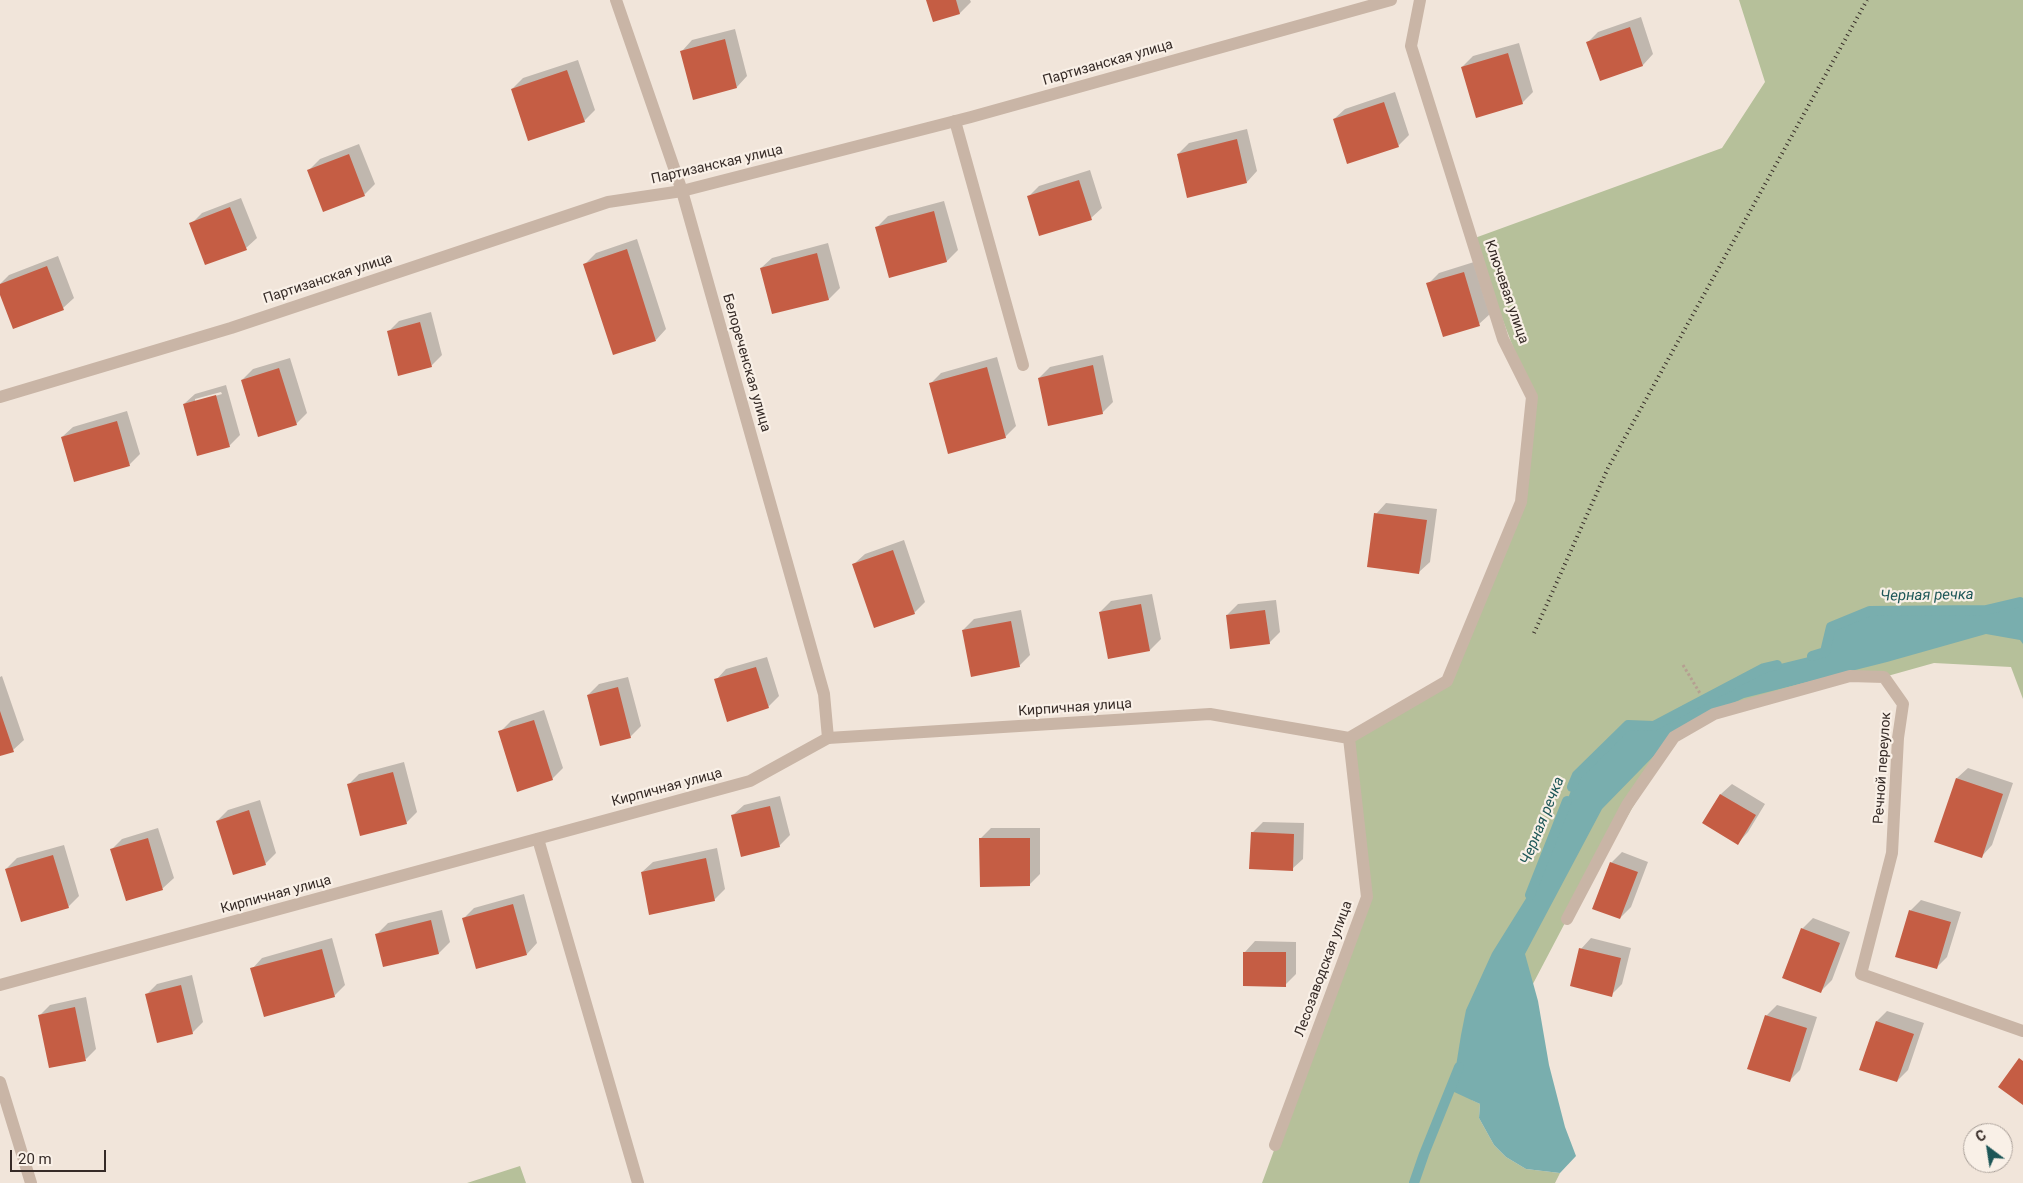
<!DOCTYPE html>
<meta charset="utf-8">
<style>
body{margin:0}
#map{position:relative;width:2023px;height:1183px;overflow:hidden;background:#f1e5da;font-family:Roboto,sans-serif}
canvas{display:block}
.north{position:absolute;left:1963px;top:1123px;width:50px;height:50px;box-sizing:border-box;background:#f9f0e7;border:1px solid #aba19a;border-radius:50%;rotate:329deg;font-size:14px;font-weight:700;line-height:20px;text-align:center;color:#362b27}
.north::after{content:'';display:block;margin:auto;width:18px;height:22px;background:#1d5657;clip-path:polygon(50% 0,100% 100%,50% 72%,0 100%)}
.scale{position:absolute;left:10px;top:1150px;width:96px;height:22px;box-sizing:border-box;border:2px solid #362b27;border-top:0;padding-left:6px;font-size:15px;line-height:18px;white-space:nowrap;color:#362b27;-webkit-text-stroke:4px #f9f0e7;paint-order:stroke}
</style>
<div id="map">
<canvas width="2023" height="1183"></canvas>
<div class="north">С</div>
<div class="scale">20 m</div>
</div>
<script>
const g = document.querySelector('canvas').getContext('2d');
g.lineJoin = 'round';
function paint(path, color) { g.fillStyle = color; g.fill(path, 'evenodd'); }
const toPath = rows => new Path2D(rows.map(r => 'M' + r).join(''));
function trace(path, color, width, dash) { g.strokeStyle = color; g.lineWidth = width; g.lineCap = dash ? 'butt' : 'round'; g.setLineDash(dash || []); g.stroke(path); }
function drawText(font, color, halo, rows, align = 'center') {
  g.font = font + ' Roboto,sans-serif'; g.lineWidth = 4.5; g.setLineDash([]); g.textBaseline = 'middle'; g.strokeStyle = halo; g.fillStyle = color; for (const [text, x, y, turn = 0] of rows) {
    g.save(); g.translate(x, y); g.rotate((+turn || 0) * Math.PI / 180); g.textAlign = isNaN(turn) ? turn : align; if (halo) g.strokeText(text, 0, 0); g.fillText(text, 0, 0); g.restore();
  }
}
paint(toPath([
 [1739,0,2023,0,2023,699,2011,667,1934,663,1884,677,1850,676,1714,714,1674,737,1567,919,1472,1100,1480,1104,1479,1118,1494,1145,1506,1157,1526,1169,1560,1173,1555,1183,1262,1183,1367,897,1349,738,1447,681,1521,502,1532,397,1472,239,1722,148,1765,82],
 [520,1166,526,1183,467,1183]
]), '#b6c09a');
paint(toPath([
 [2020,602,2023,605,2023,644,2020,640,1986,634,1887,662,1744,698,1683,726,1602,809,1525,954,1538,1001,1549,1065,1565,1127,1576,1156,1560,1173,1526,1169,1506,1157,1494,1145,1479,1118,1480,1104,1452,1091,1461,1035,1466,1010,1492,953,1535,884,1577,775,1628,725,1654,726,1764,668,1825,653,1831,627,1870,611,1986,610]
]), '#79aeae');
paint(toPath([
 [927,0,970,0,971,2,960,13,933,20],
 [1641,17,1653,54,1643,65,1601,80,1588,42,1598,32],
 [735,29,747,76,737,87,682,51,692,40],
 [1519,43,1533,92,1522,103,1462,67,1473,56],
 [578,60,595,110,584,121,512,89,523,78],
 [1395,92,1409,135,1398,146,1334,119,1345,109],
 [1247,129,1257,171,1247,182,1178,154,1189,143],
 [359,144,375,184,364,195,309,170,320,159],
 [1090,170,1102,208,1091,218,1028,197,1039,186],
 [241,198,257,238,246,248,191,224,202,213],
 [944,201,958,250,947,261,890,277,877,227,888,216],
 [637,239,666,329,656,340,585,264,596,253],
 [828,243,840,288,829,299,773,313,761,268,772,258],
 [58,256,74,298,63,308,0,292,0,284,9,275],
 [1474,262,1490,314,1479,324,1428,284,1439,273],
 [431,312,442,355,431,366,388,332,399,321],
 [1103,355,1113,402,1102,413,1039,378,1050,367],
 [997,357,1016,426,1005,437,930,384,941,373],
 [290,358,307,413,296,424,242,380,253,369],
 [226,385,240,435,229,446,184,404,195,394],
 [221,392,222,394,195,402,195,399],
 [127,411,140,454,129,465,62,437,73,427],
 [1386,503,1437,509,1430,562,1419,572,1376,514],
 [904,540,925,602,914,613,854,564,865,554],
 [1152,594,1161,639,1150,650,1109,658,1100,612,1111,601],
 [1276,600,1280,632,1269,643,1227,615,1238,604],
 [1021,610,1030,655,1019,666,963,630,974,619],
 [767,657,779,696,768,707,716,680,726,669],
 [2,676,24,740,13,750,0,755,0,677],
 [628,677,641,726,630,737,588,695,599,684],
 [544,710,563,768,552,779,500,732,511,721],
 [404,762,417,812,406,823,348,785,359,774],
 [1968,768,2013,783,1992,845,1982,856,1957,778],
 [1732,784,1765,804,1748,832,1738,843,1704,823,1721,794],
 [780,796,790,835,779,846,733,815,744,805],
 [260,800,276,853,265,864,217,821,228,810],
 [1263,822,1304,823,1303,859,1292,869,1252,833],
 [158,828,174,878,163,888,127,900,111,850,122,839],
 [991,828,1040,828,1040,874,1029,885,980,839],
 [64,845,79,896,68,907,6,869,17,858],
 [717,848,725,889,714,900,642,872,653,862],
 [1622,852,1648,862,1631,907,1620,918,1611,863],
 [524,894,537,943,527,954,463,919,474,908],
 [1921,900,1961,912,1947,957,1936,968,1910,911],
 [442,910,450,942,439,953,384,965,377,934,388,923],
 [1813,918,1850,932,1832,980,1821,991,1802,929],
 [332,938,345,985,334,996,252,969,262,958],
 [1591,938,1631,948,1622,984,1611,995,1581,949],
 [1255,941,1296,942,1296,974,1285,985,1245,952],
 [192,975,203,1022,192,1033,146,995,157,984],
 [86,997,96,1049,86,1059,39,1016,50,1005],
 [1777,1005,1817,1017,1800,1070,1789,1081,1766,1016],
 [1887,1011,1924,1023,1908,1070,1897,1081,1877,1021]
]), '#0003');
trace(toPath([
 [1812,656,1825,652,1831,627,1870,611,1986,610,2020,602,2023,605],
 [1572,787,1577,775,1628,725,1654,726,1764,668,1777,665],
 [1530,895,1567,801],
 [1414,1183,1424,1154,1459,1067]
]), '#79aeae', 10);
paint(toPath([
 [926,0,956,0,960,14,933,22],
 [1630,27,1643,66,1600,81,1586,42],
 [725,39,737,88,693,100,680,51],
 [1508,53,1523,104,1476,118,1461,67],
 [567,70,585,122,528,141,511,89],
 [1384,102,1399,147,1347,164,1333,119],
 [1237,139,1247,183,1187,198,1177,154],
 [349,154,365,196,323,212,307,170],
 [1079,180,1092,220,1039,236,1027,196],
 [230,207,247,250,205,265,189,223],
 [934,211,947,262,889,278,875,227],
 [627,249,656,341,613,355,583,264],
 [817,253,829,300,772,314,760,268],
 [47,266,64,310,13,329,0,295,0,284],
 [1464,272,1480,326,1443,337,1426,283],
 [420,322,432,367,398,376,387,331],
 [1093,365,1103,414,1048,426,1038,378],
 [987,367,1006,438,948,454,929,383],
 [279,368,297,425,258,437,241,380],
 [216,395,230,447,197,456,183,404],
 [117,421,130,466,74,482,61,437],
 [1374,513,1427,520,1419,574,1367,567],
 [893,550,915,614,874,628,852,564],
 [1141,604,1150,651,1108,659,1099,612],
 [1265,610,1270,644,1230,649,1226,615],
 [1011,621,1020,667,971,677,962,630],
 [756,667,769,708,727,722,714,679],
 [618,687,631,738,600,746,587,695],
 [0,711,14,752,0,756],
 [534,720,553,780,517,792,498,731],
 [393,772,407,824,360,836,347,784],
 [1956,778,2003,794,1982,858,1934,842],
 [1720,794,1756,815,1738,845,1702,823],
 [770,806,780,847,741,857,731,815],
 [249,810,266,865,233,875,216,821],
 [1251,832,1294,834,1293,871,1249,869],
 [148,838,163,890,126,901,110,849],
 [979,838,1030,838,1030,886,980,887],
 [53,855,69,908,21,922,5,869],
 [706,858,715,901,649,915,641,872],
 [1610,862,1638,872,1620,919,1592,909],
 [513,904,527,955,476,969,462,918],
 [1909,910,1951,922,1937,969,1895,957],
 [431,920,439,954,383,967,375,934],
 [1801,928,1840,943,1821,993,1782,978],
 [1579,948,1621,958,1612,997,1570,986],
 [322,949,335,997,264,1017,250,968],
 [1243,952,1286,952,1286,987,1243,986],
 [181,985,193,1034,157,1043,145,994],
 [75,1007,86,1061,49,1068,38,1015],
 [1765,1015,1807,1028,1790,1082,1747,1069],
 [1876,1021,1914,1034,1897,1082,1859,1070],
 [2019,1058,2023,1061,2023,1105,1998,1087]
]), '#c55d44');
trace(toPath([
 [1683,665,1701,695]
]), '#b59f91', 3, [2.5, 2.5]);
trace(toPath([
 [955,121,1023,365]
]), '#c9b5a6', 12);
trace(toPath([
 [0,397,231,328,608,202,682,191,971,117,1391,0],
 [828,738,1210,714,1349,738],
 [1349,738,1447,681,1521,502,1532,397,1503,339,1411,46,1420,0],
 [538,839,638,1183],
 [1567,919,1627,805,1674,737,1714,714,1850,676,1884,677,1903,704,1898,738,1892,853,1861,974,2023,1031],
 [0,1082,31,1183],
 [1275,1145,1367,897,1349,738]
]), '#c9b5a6', 12);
trace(toPath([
 [0,985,750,781,828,738,824,694,682,191,616,0]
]), '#c9b5a6', 12);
trace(toPath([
 [1534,633,1608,468,1867,0]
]), '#362b27', 4, [1, 4]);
drawText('14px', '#362b27', '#f9f0e7', [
 ["Партизанская улица",1108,63,-16],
 ["Партизанская улица",717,165,-13],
 ["Партизанская улица",328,279,-18],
 ["Ключевая улица",1506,292,71],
 ["Белореченская улица",746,363,74],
 ["Кирпичная улица",1075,708,-4],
 ["Речной переулок",1883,768,-86],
 ["Кирпичная улица",667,788,-15],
 ["Кирпичная улица",276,895,-15],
 ["Лесозаводская улица",1324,969,-70]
]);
drawText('italic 15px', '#1d5657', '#f9f0e7', [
 ["Черная речка",1927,596,-1],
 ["Черная речка",1543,821,-68]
]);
</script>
